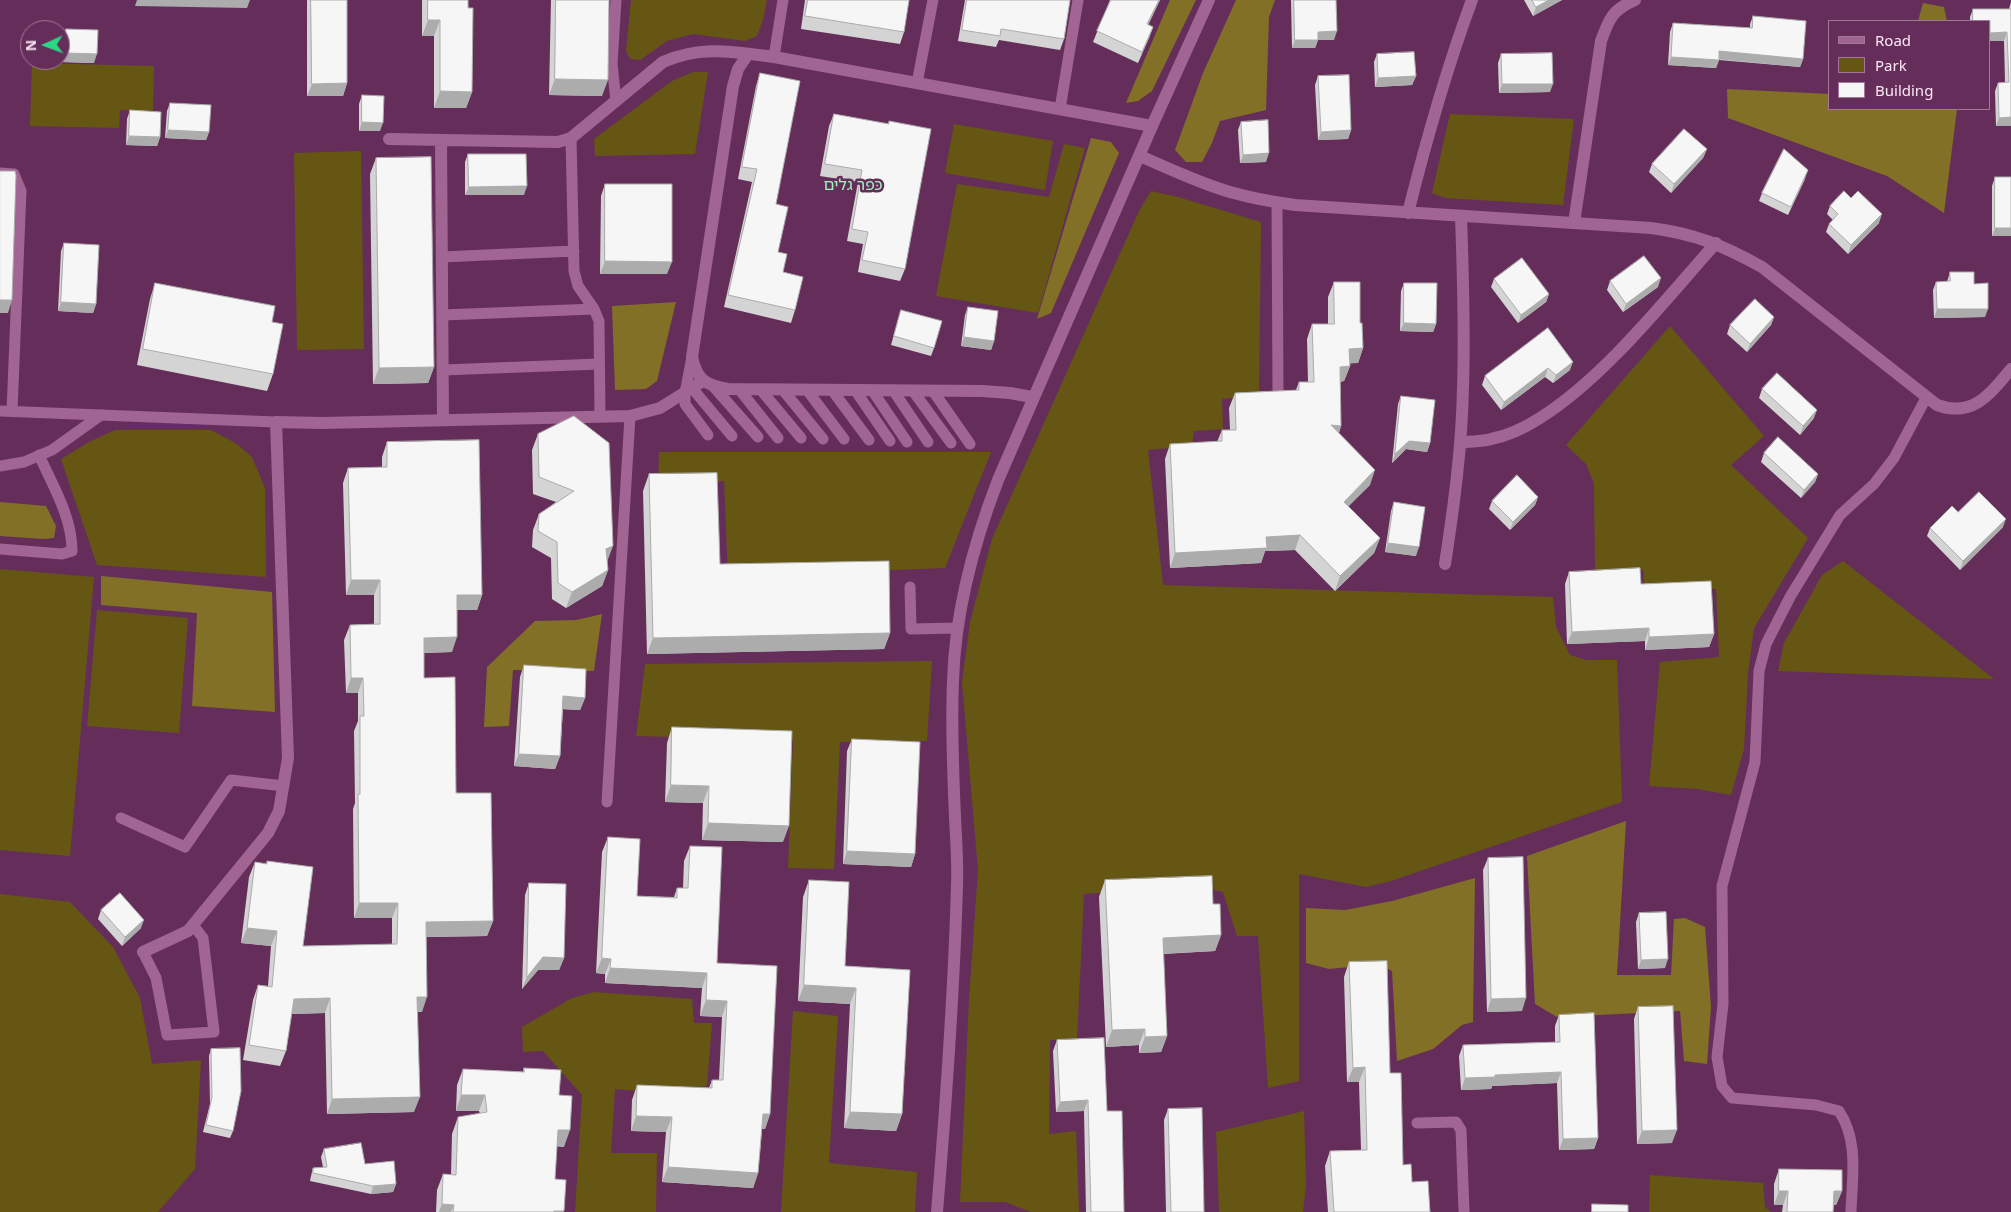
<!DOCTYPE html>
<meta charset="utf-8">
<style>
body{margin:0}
#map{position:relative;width:2011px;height:1212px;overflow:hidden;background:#652e5a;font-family:"Noto Sans",sans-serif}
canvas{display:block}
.legend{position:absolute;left:1828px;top:20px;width:162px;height:90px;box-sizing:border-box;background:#652e5a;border:1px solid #a17898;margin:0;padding:6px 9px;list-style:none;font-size:15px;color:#fce7f6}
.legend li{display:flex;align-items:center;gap:10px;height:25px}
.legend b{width:25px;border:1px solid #a17898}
.north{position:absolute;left:20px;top:20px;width:50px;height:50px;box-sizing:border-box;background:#652e5a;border:1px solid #a17898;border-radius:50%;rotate:268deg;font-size:14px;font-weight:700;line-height:20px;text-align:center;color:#fce7f6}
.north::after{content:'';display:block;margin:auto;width:18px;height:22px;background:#29d885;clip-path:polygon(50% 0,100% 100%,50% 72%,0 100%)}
</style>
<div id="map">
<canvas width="2011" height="1212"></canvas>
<ul class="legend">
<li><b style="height:6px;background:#a06592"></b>Road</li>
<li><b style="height:14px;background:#655614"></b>Park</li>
<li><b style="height:14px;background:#f6f6f6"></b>Building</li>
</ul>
<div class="north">N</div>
</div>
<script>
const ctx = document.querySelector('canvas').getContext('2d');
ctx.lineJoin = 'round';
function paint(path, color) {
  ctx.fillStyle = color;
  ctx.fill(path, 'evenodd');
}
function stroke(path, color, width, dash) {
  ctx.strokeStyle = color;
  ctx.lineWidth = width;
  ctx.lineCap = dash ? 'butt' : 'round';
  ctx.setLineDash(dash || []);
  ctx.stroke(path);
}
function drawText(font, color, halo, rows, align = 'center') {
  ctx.font = font + ' "Noto Sans","Noto Sans Hebrew",sans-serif';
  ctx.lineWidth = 5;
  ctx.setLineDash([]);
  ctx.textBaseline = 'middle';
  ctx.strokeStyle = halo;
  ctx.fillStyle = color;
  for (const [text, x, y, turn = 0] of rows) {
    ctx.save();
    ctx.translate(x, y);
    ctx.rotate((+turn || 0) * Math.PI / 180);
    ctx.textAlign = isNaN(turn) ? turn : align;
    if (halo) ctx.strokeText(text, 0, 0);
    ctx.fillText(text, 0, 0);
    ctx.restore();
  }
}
paint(new Path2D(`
 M631 0H767L763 20 757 36 745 41 693 34 667 41 640 60 630 59 626 51Z
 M32 63 154 66 153 111 120 110 119 128 30 126Z
 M693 72H708L695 154 595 156 594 139 672 81Z
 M1450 114 1574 119 1563 205 1445 198 1432 193Z
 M954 124 1053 141 1045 190 945 173Z
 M1064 144 1085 148 1038 313 936 296 957 184 1049 197Z
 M361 151 364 349 297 350 294 153Z
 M1151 191 1178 197 1261 222 1259 395 1222 399 1223 429 1194 431 1192 446 1148 450 1163 585 1553 597 1556 627 1570 655 1586 660H1617L1622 802 1391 881 1366 887 1299 874V1081L1268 1088 1258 936H1237L1223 892 1197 886 1084 894 1077 1039 1050 1040 1049 1134 1076 1131 1079 1212H1031L1005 1202H960L969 999 978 870 962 682 970 622 992 539 1139 211Z
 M1670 326 1764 436 1731 465 1808 538 1754 628 1748 673 1744 749 1731 795 1697 789 1649 786 1660 662 1719 657 1716 589 1644 585 1643 570 1595 574 1594 484 1586 464 1566 445Z
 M115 430H211L237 444 252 457 265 488 266 577 97 565 61 459 89 442Z
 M659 452H991L945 568 728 576 724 481 658 485Z
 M1843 561 1994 679 1778 671 1784 643 1822 575Z
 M0 569 94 577 70 856 0 850Z
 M97 610 188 618 179 733 87 726Z
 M932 661 927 741 840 742 834 869 788 868 793 740 636 736 645 664Z
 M0 894 70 902 113 947 140 998 152 1064 201 1060 195 1169 158 1212H0Z
 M594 992 692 999 694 1023H712L707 1086 698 1087V1096L615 1089 611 1153H657L656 1212H575L582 1095 543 1051 523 1052 522 1027 572 998Z
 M793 1011 838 1016 829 1163 917 1172 915 1212H781Z
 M1304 1111 1306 1185 1303 1212H1219L1216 1132Z
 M1650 1175 1763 1183 1765 1207 1771 1212H1649Z`), '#655614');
paint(new Path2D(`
 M1170 0H1196L1152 91 1138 101 1126 103Z
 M1236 0H1275L1269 17 1266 110 1220 121 1212 143 1202 162H1186L1175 150 1203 73Z
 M1923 3 1944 7 1947 21H1918Z
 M1727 89 1830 94V109H1957L1944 213 1887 176 1728 118Z
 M1091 138 1111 142 1119 153 1051 313 1037 319Z
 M676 302 657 381 646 389 615 390 612 306Z
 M0 502 46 506 56 526 54 538 43 539 0 536Z
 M101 576 272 592 275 712 192 706 197 613 101 605Z
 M602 614 594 671 513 670 509 726 484 727 487 667 535 621 576 620Z
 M1626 821 1617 975H1671L1674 919 1685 918 1705 927 1711 1007 1707 1064 1684 1061 1680 1011 1557 1017 1535 1004 1527 856Z
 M1475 878 1473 1022 1462 1025 1433 1049 1397 1061 1392 971 1379 964 1329 969 1306 963V908L1345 910 1392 901Z`), '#817026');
stroke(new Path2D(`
 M616 0 612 64 616 101
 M774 57 783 0
 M917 83 933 0
 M1060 109 1078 0
 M571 138 574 271 578 286 594 309 599 321 600 416
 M0 173 14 174 21 191 12 411
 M1277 202 1278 394
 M442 257 574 251
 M443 315 594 309
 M692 357 685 393V404L708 435
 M443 370 599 364
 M713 386 758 437
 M692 388 732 436
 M739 389 778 438
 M761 390 801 438
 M783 390 823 439
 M807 390 844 439
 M832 390 869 440
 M855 390 890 441
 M872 390 907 442
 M893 390 928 442
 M913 391 951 443
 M933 391 970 444
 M0 411 276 422
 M0 466 24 462 52 450 101 415
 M0 549 62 554 72 551C72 517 53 486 39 455
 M910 587 911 629 957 628
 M607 802 630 416
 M121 818 185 847 231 780 284 786
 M143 952 156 978 167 1035 214 1032 203 938 193 925
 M1417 1123 1456 1122 1461 1130 1464 1212
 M1851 1212C1852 1178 1859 1141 1839 1111L1816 1105 1732 1098 1722 1086 1717 1057 1723 1004 1722 886 1755 762 1759 671 1766 644 1790 597 1840 515 1874 484 1894 458 1926 398`), '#a06592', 11);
stroke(new Path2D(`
 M748 54 738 69 733 86 692 357C697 380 705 385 728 389L982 391 1010 393 1032 397
 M389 139 558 142 571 138 663 62C702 45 733 52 774 57L1152 126 998 480C973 545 955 611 953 681 951 726 953 772 955 817 956 839 958 862 957 885 954 994 946 1103 937 1212
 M441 140 443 420
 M1140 156C1170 169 1199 183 1230 192 1251 198 1273 202 1295 205L1651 228C1696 234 1722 245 1762 267L1937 405C1973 418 1990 394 2011 369
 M1408 213C1426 141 1446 70 1472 0
 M1574 223 1601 41C1609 19 1612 10 1635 0
 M1460 443C1470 441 1481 442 1491 439 1507 436 1526 427 1540 418 1605 377 1664 301 1716 243
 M1445 564C1454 505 1462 446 1463 387 1465 330 1463 273 1461 216
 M143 952 188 931 268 833 279 811 288 758 276 422 322 423 630 416 660 408 703 381`), '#a06592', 12);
stroke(new Path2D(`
 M1152 126 1209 0`), '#a06592', 12);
paint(new Path2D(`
 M307 0H347V83L343 96H307Z
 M422 0H468L472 92 466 108H434V36H422Z
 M551 0H609L602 96 549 95Z
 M805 0H909L904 32 900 44 801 29Z
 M965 0H1070L1064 39 1060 50 999 40 996 47 958 41Z
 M1110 0H1160L1148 25 1153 27 1149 38 1138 63 1093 42Z
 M1291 0H1336L1334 40H1318L1315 48H1292Z
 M1524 0H1562L1533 16Z
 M2011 2V126H1996L1995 91 1998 83 2005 82 2004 41H1990V21H1970V17L1973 9H2009Z
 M1753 16 1803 59 1800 67 1719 60 1716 68 1668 65 1670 32 1673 23 1750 28V24Z
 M66 29 94 63 62 62 63 37Z
 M1377 54 1416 76 1412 85 1375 87 1374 62Z
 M1501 54 1550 92 1499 93 1498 63Z
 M760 73 776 204 778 252 783 272 795 310 791 323 724 307 752 182 738 179 756 86Z
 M1318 76 1351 130 1348 139 1318 140 1315 85Z
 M362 95 380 131H359V104Z
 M170 103 209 132 206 140 165 138 167 111Z
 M130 110 160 137 157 146 126 145 127 119Z
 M834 114 888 124 889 121 905 269 900 281 858 272 863 244 847 241 858 182 820 176 829 126Z
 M1241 122 1266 162 1240 163 1238 130Z
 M1707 149 1703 158 1671 193 1649 172 1652 164Z
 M468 154 524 195H465V162Z
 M376 158 434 367 428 383 373 384 370 174Z
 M1995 177H2011V236H1992V186Z
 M1805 179 1788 215 1759 201 1762 193Z
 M605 184 667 274H600L601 196Z
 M1830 206 1879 223 1848 254 1826 232 1829 224 1833 220 1827 214Z
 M64 243 96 304 93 313 58 311 61 251Z
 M1950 272 1985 317 1934 318 1933 290 1936 282H1947Z
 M1494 279 1549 294 1546 302 1518 323 1491 287Z
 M1610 281 1658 287 1623 312 1607 290Z
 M1334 282 1360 323 1363 348 1358 363H1349L1350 366 1344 381 1340 382 1341 426 1339 433 1370 485 1348 506 1380 538 1374 553 1335 591 1295 550 1265 551 1261 563 1170 568 1165 459 1170 444 1217 442 1222 430H1230L1229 408 1235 393 1296 390 1299 382H1308L1307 339 1312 324H1328V297Z
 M155 283 272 322 273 374 267 391 137 365 150 299Z
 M1404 283 1436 324 1433 332 1400 331 1401 291Z
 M968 307 994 341 991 350 961 346 965 315Z
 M901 310 934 348 931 356 891 345Z
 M1774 317 1771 325 1747 352 1727 334 1730 325Z
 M1548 328 1570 370 1553 383 1545 377 1501 410 1482 385 1485 376Z
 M1762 389 1814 418 1800 435 1759 398Z
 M1401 396 1430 443 1427 452 1406 449 1392 463 1398 404Z
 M574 416 607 560 608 570 602 586 566 608 552 599 551 558 532 547 533 530 539 514 556 502 533 494 532 450 538 434Z
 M387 442 482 595 477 610H457L452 652 424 653V678L493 921 487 936 426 937 422 1012H418L414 1112 327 1114 325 1013 291 1014 286 1051 280 1066 243 1060 253 1000 258 985 268 986 271 946 241 943 249 877 255 862 266 864 267 861 303 946 392 945V918H354L353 809 355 803 354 731 358 721V693H346L344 640 350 625 374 624V595H346L343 483 348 468 382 467V457Z
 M1764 453 1818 474 1815 482 1801 498 1761 462Z
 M649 474 720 564 890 633 884 649 647 654 643 491Z
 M1538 497 1535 505 1510 530 1489 509 1492 501Z
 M1394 502 1416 556 1385 552 1391 511Z
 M1958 512 2003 527 1960 570 1927 536 1930 528Z
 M1569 572 1641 584 1714 634 1709 647 1645 650V641L1567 644 1565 584Z
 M524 665 585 698 580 710 563 709 560 756 555 769 514 766 520 677Z
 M672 727 783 842 702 840 703 803 665 802 667 743Z
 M852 739 915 854 911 867 843 864 847 751Z
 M608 837 637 896 674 897 677 888H683L684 861 690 846 717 963 770 1114 765 1129H762L758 1173 753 1188 662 1182 666 1132 631 1131 632 1100 637 1085 709 1088 712 1080H719L722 1017 700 1016 702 988 605 983V974L596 973 602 852Z
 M1488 858 1522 1011 1487 1012 1483 870Z
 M809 880 845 966 910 970 902 1114 896 1131 844 1128 850 1004 798 1001 803 897Z
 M1105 880 1213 904 1221 935 1215 951 1163 954 1167 1036 1161 1052 1139 1053V1045L1106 1047 1099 897Z
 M529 883 564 958 559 970H538L522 989 525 895Z
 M101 910 141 928 122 946 98 919Z
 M1639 913 1665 968 1638 969 1636 922Z
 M1349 962 1390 1073 1403 1165 1412 1182 1430 1212H1328L1325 1166 1330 1151 1361 1150 1359 1082H1347L1344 977Z
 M1638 1007 1672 1143 1637 1144 1634 1019Z
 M1559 1015 1598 1138 1594 1149 1559 1150 1557 1083 1492 1086 1491 1089 1461 1090 1459 1056 1463 1045 1555 1042V1026Z
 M1057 1040 1107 1111 1124 1212H1086L1084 1111 1056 1112 1053 1051Z
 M211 1049 233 1131 230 1138 203 1132 210 1104 209 1056Z
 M524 1068 559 1095 564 1147 557 1146 555 1179 563 1212H436L437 1190 443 1174 451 1175 452 1134 458 1117 480 1114 479 1111H456L457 1085 463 1069 523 1072Z
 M1168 1109 1204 1212H1166L1164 1120Z
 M324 1149 365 1164 396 1184 393 1192 371 1194 310 1181 311 1176 313 1168 323 1167 321 1157Z
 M1779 1169 1842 1191 1836 1205H1834L1833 1212H1782L1783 1205H1774V1184Z`), '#d4d4d4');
paint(new Path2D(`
 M137 0H250L247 8 135 6Z
 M1159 0H1160L1143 36 1147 24Z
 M1549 0H1562L1533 16 1536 7Z
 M428 20H440L434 36H422Z
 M1153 27 1149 38 1138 63 1142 52Z
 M1337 31 1334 40H1318L1315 48H1292L1295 40 1318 32Z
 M2007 32 2004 41H1990V33Z
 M1719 51 1803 59 1800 67 1716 59Z
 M65 53 97 54 94 63 62 62Z
 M1671 57 1719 60 1716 68 1668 65Z
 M1416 76 1412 85 1375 87 1378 78Z
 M555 79 608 80 602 96 549 95Z
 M347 83 343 96H307L312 84Z
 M1502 84H1553L1550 92 1499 93Z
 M440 91 472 92 466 108H434Z
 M2011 117V126H1996L1999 118Z
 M362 122 383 123 380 131H359Z
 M168 130 209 132 206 140 165 138Z
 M1351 130 1348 139 1318 140 1321 132Z
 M129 136 160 137 157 146 126 145Z
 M1707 149 1703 158 1671 193 1674 184Z
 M1269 153 1266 162 1240 163 1243 155Z
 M1808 170 1805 179 1788 215 1791 207Z
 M527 186 524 195H465L469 187Z
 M1882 214 1879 223 1848 254 1851 245Z
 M1995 228H2011V236H1992Z
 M605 261 672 262 667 274H600Z
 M1661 278 1658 287 1623 312 1626 304Z
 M1549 294 1546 302 1518 323 1521 315Z
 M0 300H12L8 313H0Z
 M61 302 96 304 93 313 58 311Z
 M1937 309H1988L1985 317 1934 318Z
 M1774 317 1771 325 1747 352 1750 344Z
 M1404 323 1436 324 1433 332 1400 331Z
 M964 337 994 341 991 350 961 346Z
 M1363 348 1358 363 1343 364 1349 349Z
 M1573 362 1570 370 1553 383 1556 375Z
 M1350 366 1344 381 1334 382 1340 367Z
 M434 367 428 383 373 384 379 368Z
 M1548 368 1545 377 1501 410 1504 402Z
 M1817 410 1814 418 1800 435 1803 426Z
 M1331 425 1341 426 1336 441Z
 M1409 441 1430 443 1427 452 1406 449 1392 463 1395 454Z
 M1375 470 1370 485 1338 517 1344 502Z
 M1818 474 1815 482 1801 498 1804 490Z
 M1538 497 1535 505 1510 530 1513 522Z
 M2006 519 2003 527 1960 570 1963 561Z
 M1300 535 1295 550 1265 551 1261 563 1170 568 1175 553 1266 537Z
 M1380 538 1374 553 1335 591 1340 576Z
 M1388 543 1419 547 1416 556 1385 552Z
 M613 546 607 562 606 549Z
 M608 570 602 586 566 608 572 592Z
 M351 580H380L374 595H346Z
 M457 595H482L477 610H452Z
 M1649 628 1645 641 1567 644 1572 632Z
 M890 633 884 649 647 654 653 638Z
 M1714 634 1709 647 1645 650 1649 637Z
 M457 637 452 652 418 653 424 638Z
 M351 678H363L358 693H346Z
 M563 696 585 698 580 710 559 709Z
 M519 754 560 756 555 769 514 766Z
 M671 785 709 786 703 803 665 802Z
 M708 823 789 826 783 842 702 840Z
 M847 851 915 854 911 867 843 864Z
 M359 903H398L392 918H354Z
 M144 920 141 928 122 946 125 937Z
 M493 921 487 936 420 937 426 922Z
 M247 928 277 931 271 946 241 943Z
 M1221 935 1215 951 1157 954 1163 938Z
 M543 957 564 958 559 970H538L522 989 527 977Z
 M602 958 611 959 605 974 596 973Z
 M1668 959 1665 968 1638 969 1641 960Z
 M610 968 707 973 702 988 605 983Z
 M804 985 856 988 850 1004 798 1001Z
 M417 997H427L422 1012H412Z
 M330 998 325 1013 288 1014 294 999Z
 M1526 998 1522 1011 1487 1012 1491 999Z
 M706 1000 727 1001 722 1017 700 1016Z
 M1145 1029 1139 1045 1106 1047 1112 1030Z
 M1167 1036 1161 1052 1139 1053 1145 1037Z
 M1365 1067 1359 1082H1347L1353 1068Z
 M1561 1072 1557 1083 1492 1086 1491 1089 1461 1090 1465 1078 1495 1075Z
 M461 1095H485L479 1111H456Z
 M420 1097 414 1112 327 1114 332 1099Z
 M1088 1100 1084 1111 1056 1112 1060 1102Z
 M850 1112 902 1114 896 1131 844 1128Z
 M763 1114H770L765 1129H757Z
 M636 1116 672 1117 666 1132 631 1131Z
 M558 1130H570L564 1147 552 1146Z
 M1677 1130 1672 1143 1637 1144 1642 1131Z
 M1598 1138 1594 1149 1559 1150 1563 1139Z
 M668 1167 758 1173 753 1188 662 1182Z
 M396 1184 393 1192 371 1194 373 1186Z
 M1779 1191H1788L1783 1205H1774Z
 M1834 1191H1842L1836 1205H1828Z
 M442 1204 454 1205 451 1212H439Z
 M554 1211H564L563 1212H553Z`), '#acacac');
const building = new Path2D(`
 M311 0H347V83L312 84Z
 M428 0H468V8H473L472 92 440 91V20H428Z
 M556 0H609L608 80 555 79Z
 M808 0H909L904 32 805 16Z
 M967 0H1070L1064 39 1001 29 1000 36 962 30Z
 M1111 0H1159L1147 24 1153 27 1142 52 1097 31Z
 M1294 0H1336L1337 31 1318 32V40H1295Z
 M1532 0H1549L1536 7Z
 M1973 9H2011V117L1999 118 1998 83 2009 82 2007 32 1990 33V21H1973Z
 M1753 16 1806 21 1803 59 1719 51V60L1671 57 1673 23 1752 28Z
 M66 29 98 30 97 54 65 53Z
 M1414 52 1416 76 1378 78 1377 54Z
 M1552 53 1553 84H1502L1501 54Z
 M760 73 800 81 776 204 788 207 778 252 787 254 783 272 803 277 795 310 728 295 757 169 742 167Z
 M1349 75 1351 130 1321 132 1318 76Z
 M362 95 384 96 383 123 362 122Z
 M170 103 211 105 209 132 168 130Z
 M130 110 161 112 160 137 129 136Z
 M834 114 889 124V121L931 129 905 269 862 260 868 232 852 229 862 170 825 164Z
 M1268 120 1269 153 1243 155 1241 122Z
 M1684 129 1707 149 1674 184 1652 164Z
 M1784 149 1808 170 1791 207 1762 193Z
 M468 154H526L527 186 469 187Z
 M431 157 434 367 379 368 376 158Z
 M0 171H15L16 175 12 300H0Z
 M1995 177H2011V228H1995Z
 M605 184H672V262L605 261Z
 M1844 191 1851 198 1858 191 1882 214 1851 245 1829 224 1838 214 1830 206Z
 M64 243 99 245 96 304 61 302Z
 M1644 256 1661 278 1626 304 1610 281Z
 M1522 258 1549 294 1521 315 1494 279Z
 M1950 272H1974V284L1988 283V309H1937L1936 282 1950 281Z
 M1334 282H1360V323H1362L1363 348 1349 349 1350 366 1340 367 1341 426 1331 425 1375 470 1344 502 1380 538 1340 576 1300 535 1266 537 1267 548 1175 553 1170 444 1222 441V430H1236L1235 393 1299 390V382H1314L1312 324H1334Z
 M155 283 275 306 272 322 283 324 273 374 143 349Z
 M1404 283H1437L1436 324 1404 323Z
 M1755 299 1774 317 1750 344 1730 325Z
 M968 307 998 311 994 341 964 337Z
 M901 310 942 321 934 348 894 336Z
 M1548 328 1573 362 1556 375 1548 368 1504 402 1485 376Z
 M1777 373 1817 410 1803 426 1762 389Z
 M1401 396 1435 400 1430 443 1409 441 1395 454Z
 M574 416 609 443 613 546 606 549 608 570 572 592 558 583 557 542 538 531 539 514 574 491 539 477 538 434Z
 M1778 437 1818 474 1804 490 1764 453Z
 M479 440 482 595H457V637L424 638V678L455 677 456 793H491L493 921 426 922 427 997H417L420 1097 332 1099 330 998 294 999 286 1051 249 1045 258 985 272 987 277 931 247 928 255 862 267 864V861L313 867 303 946 397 944 398 903H359L358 794H360V716H364L363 678H351L350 625 380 624V580H351L348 468 387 467V442Z
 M717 473 720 564 889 561 890 633 653 638 649 474Z
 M1517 475 1538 497 1513 522 1492 501Z
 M1979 492 2006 519 1963 561 1930 528 1952 506 1958 512Z
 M1394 502 1425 507 1419 547 1388 543Z
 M1640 568 1641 584 1711 581 1714 634 1649 637V628L1572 632 1569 572Z
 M524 665 586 669 585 698 563 696 560 756 519 754Z
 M672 727 792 731 789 826 708 823 709 786 671 785Z
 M852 739 920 742 915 854 847 851Z
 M608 837 640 839 637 896 677 898V888H688L690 846 722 847 717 963 777 966 770 1114H763L758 1173 668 1167 672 1117 636 1116 637 1085 712 1088V1080H723L727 1001 706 1000 707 973 610 968 611 959 602 958Z
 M1523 857 1526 998 1491 999 1488 858Z
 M1212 876 1213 904H1220L1221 935 1163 938 1167 1036 1145 1037V1029L1112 1030 1105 880Z
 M809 880 849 882 845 966 910 970 902 1114 850 1112 856 988 804 985Z
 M529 883 566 884 564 958 543 957 527 977Z
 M120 893 144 920 125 937 101 910Z
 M1666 912 1668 959 1641 960 1639 913Z
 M1387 961 1390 1073H1401L1403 1165 1411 1164 1412 1182 1428 1181 1430 1212H1334L1330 1151 1367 1150 1365 1067 1353 1068 1349 962Z
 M1673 1006 1677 1130 1642 1131 1638 1007Z
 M1594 1013 1598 1138 1563 1139 1561 1072 1495 1075V1077L1465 1078 1463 1045 1560 1042 1559 1015Z
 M1104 1038 1107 1111H1122L1124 1212H1091L1088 1100 1060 1102 1057 1040Z
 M240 1048 241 1091 233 1131 206 1125 212 1097 211 1049Z
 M524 1068 561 1070 559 1095 572 1096 570 1130H558L555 1179 566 1180 564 1211H554V1212H453L454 1205 442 1204 443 1174 456 1175 458 1117 487 1112 485 1095H461L463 1069 524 1072Z
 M1202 1108 1204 1212H1171L1168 1109Z
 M361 1143 365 1164 394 1161 396 1184 373 1186 313 1173V1168L327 1167 324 1149Z
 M1779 1169 1842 1170V1191H1834L1833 1212H1787L1788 1191H1779Z
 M1592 1204 1628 1205V1212H1592Z`);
paint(building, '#f6f6f6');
stroke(building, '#acacac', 1);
drawText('16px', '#a4efc0', '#652e5a', [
 ["כפר גלים",853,185]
]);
</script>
